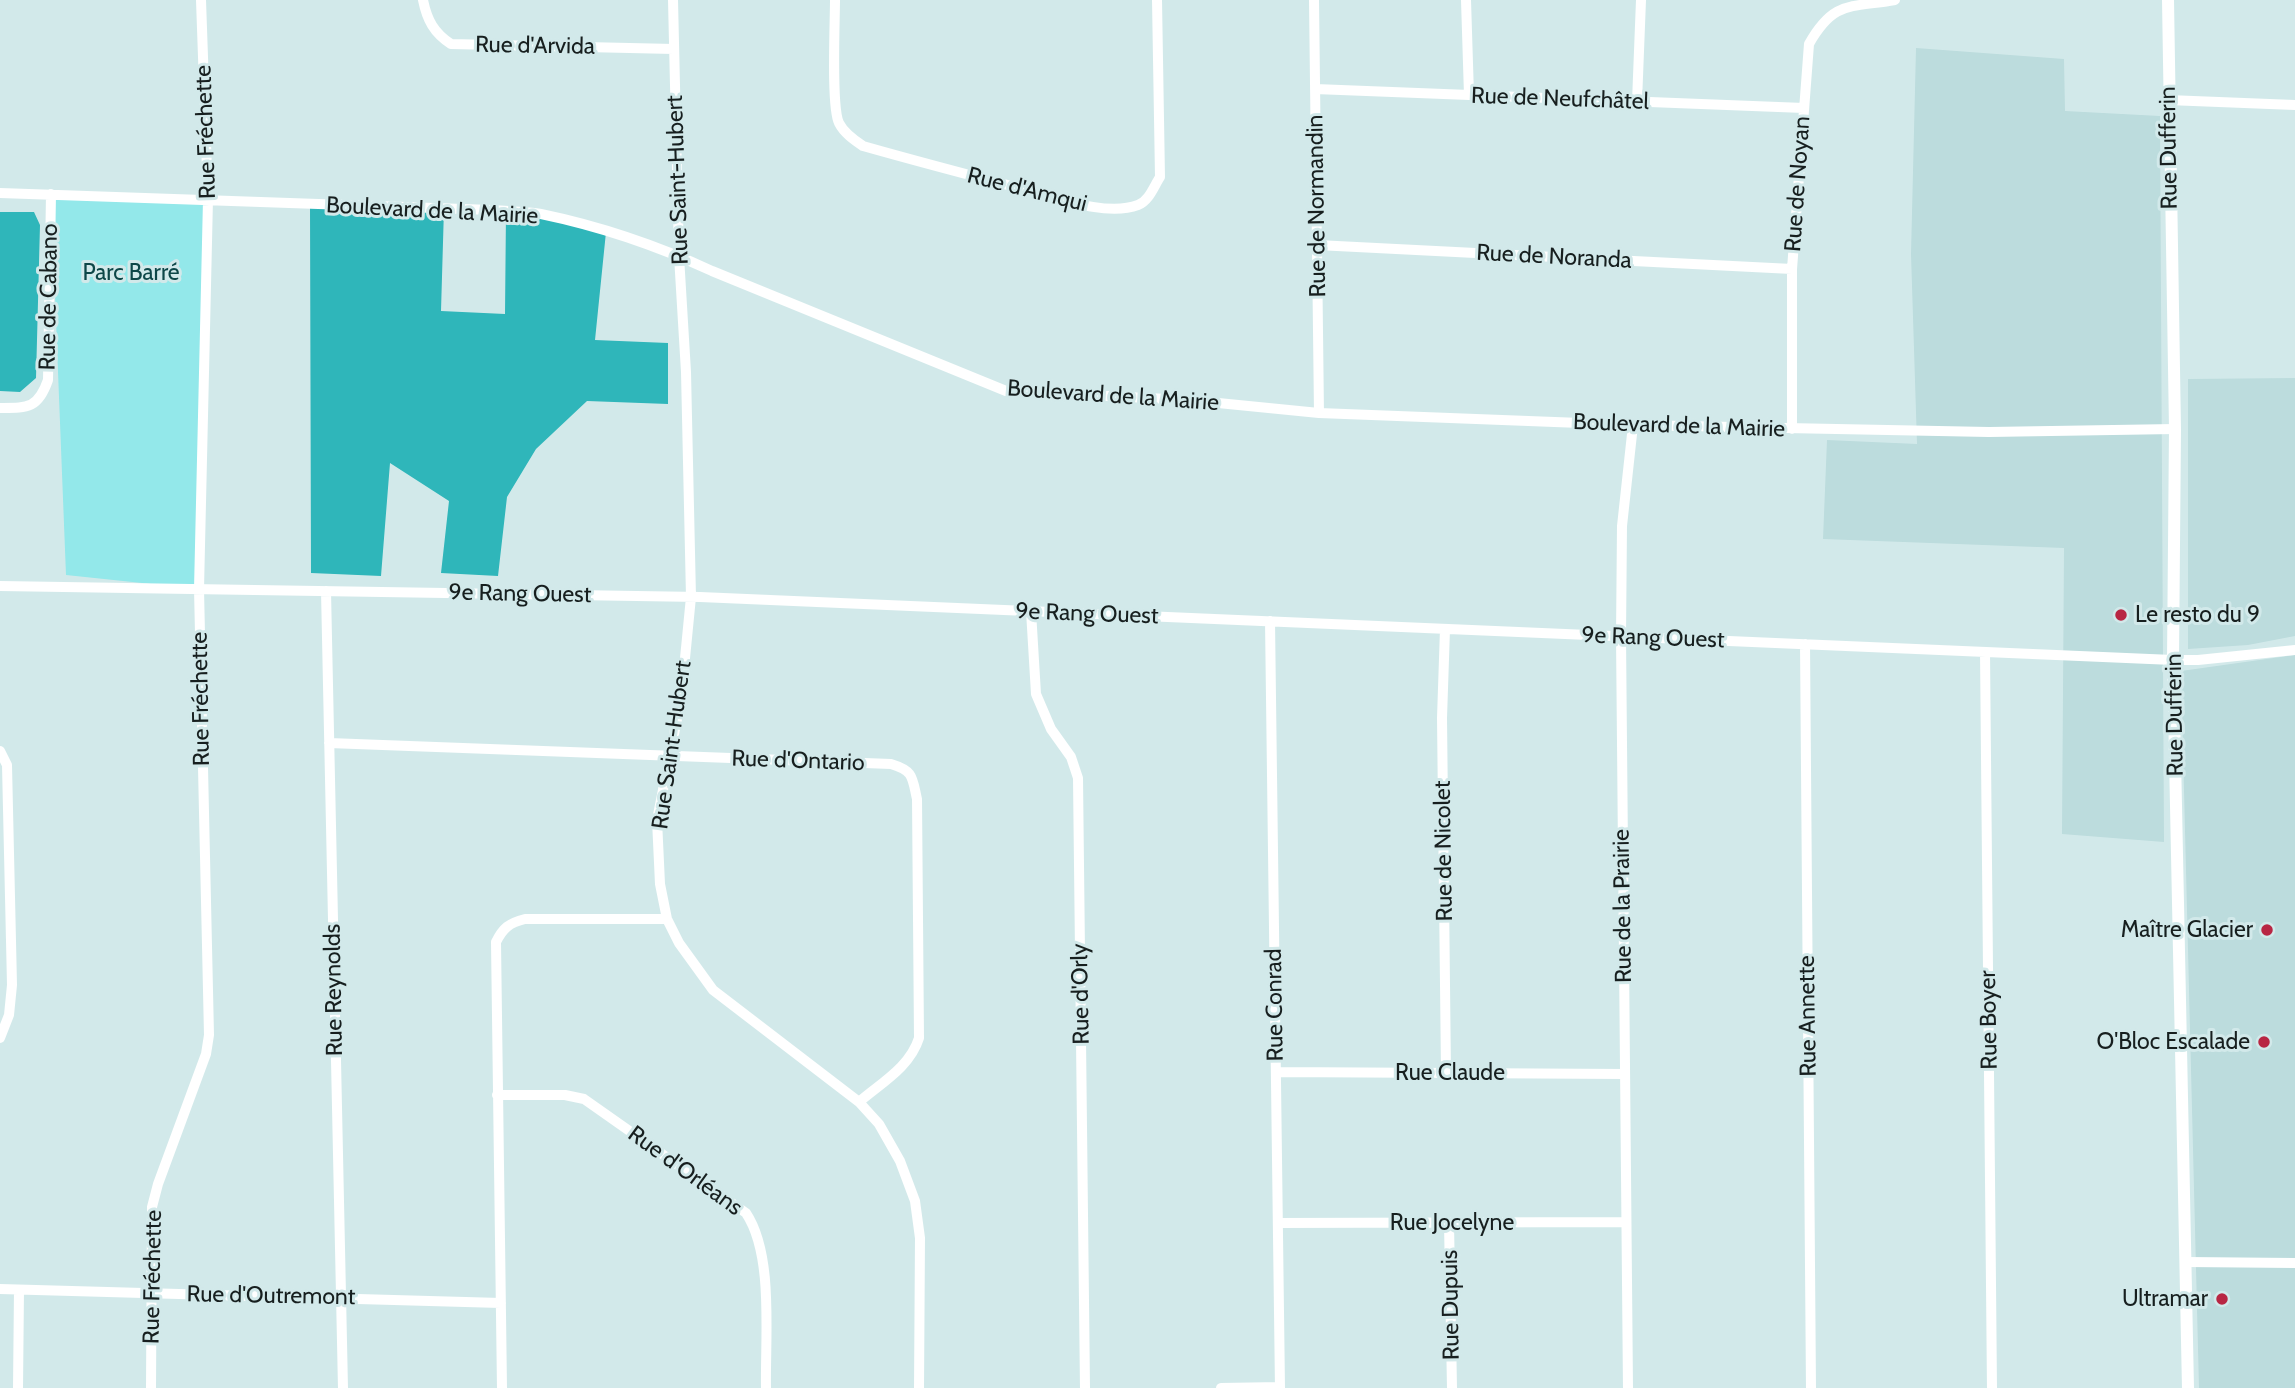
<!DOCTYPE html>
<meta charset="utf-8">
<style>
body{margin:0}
canvas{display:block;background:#d2e9ea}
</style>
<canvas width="2295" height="1388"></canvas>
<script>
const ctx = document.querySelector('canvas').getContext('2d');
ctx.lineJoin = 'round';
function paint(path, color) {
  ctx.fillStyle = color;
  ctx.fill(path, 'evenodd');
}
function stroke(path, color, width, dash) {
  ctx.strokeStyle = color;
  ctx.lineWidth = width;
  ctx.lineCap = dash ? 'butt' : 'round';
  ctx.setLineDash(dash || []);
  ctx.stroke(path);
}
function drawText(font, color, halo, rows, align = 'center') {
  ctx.font = font + ' Cabin,sans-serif';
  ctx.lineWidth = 6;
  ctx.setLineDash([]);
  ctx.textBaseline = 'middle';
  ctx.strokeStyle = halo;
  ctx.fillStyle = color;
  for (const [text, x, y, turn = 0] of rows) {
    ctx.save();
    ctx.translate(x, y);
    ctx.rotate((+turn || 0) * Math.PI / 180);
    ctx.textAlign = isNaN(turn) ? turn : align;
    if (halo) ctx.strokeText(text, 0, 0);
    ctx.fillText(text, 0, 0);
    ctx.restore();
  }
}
paint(new Path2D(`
 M1916 48 2064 59 2065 111 2160 116 2164 842 2062 834 2064 548 1823 539 1827 440 1917 444 1911 254Z
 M2295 378V636L2248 645 2188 649V379Z
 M2295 655V1388H2199L2181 671Z`), '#bcdcdd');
paint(new Path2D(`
 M51 194 208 199 199 589 66 575Z`), '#93e8ea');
paint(new Path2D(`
 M310 205 444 208 441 311 505 314 506 211 606 232 595 340 668 343V404L587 401 536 449 507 497 498 576 441 573 449 501 390 463 381 576 311 573Z
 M0 212H34L40 225 36 378 20 392 0 391Z`), '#2fb6ba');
stroke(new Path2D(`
 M423 0C427 20 434 33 451 44L674 49
 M673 0 679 256 686 372 691 597 681 699 657 820 660 884 667 919 679 943 713 990 859 1102 879 1124 900 1161 915 1201 920 1238 919 1388
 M835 0C835 23 831 107 839 123 844 133 854 140 863 146 916 161 969 175 1023 189 1055 197 1106 217 1138 205 1149 201 1154 186 1160 177L1157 0
 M1314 0 1319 413
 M1466 0 1469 95
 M1315 89 1804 108
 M2168 100 2295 105
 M1637 102 1641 0
 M0 193 492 210C508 211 525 211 541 214 599 226 658 246 712 271L1006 391 1188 400 1319 413 1633 425 1989 432 2175 429
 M1317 245 1792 269
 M0 408C27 408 38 409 48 380L51 194
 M1792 429V269L1809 44C1834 0 1850 8 1895 0
 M0 586 700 597 2173 660H2198L2295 650
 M326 591 343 1388
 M1031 611 1036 694 1051 729 1071 757 1078 778 1085 1388
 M1270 621 1280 1388
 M1445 629 1442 718 1446 1073
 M1805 644 1811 1388
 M1985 652 1992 1388
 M329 743 891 764C914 771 912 777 917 799L919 1038C910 1067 881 1083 859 1102
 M0 751 7 765 12 985 9 1015 0 1038
 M1276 1072 1625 1074
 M497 1095H565L584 1099 746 1213C774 1255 765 1337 766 1388
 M1278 1223 1626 1222
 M1449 1223 1452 1388
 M2186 1262 2295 1263
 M0 1289 501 1303
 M18 1388 19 1290
 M151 1388 152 1207 158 1184 206 1054 209 1035 199 589 208 199 201 0
 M502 1388 496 942C503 928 509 923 525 919H667
 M1221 1388 1280 1387
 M1628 1388 1621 636 1622 526 1633 425`), '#fff', 10);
stroke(new Path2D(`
 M2168 0 2175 429 2173 660 2188 1388`), '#fff', 12);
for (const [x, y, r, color] of [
 [2121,615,7,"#b82643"],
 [2267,930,7,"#b82643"],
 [2264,1042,7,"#b82643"],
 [2222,1299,7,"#b82643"]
]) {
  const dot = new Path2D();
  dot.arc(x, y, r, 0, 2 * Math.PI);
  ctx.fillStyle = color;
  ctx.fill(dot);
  stroke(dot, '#d2e9ea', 2.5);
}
drawText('23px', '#171f1f', '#d2e9ea', [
 ["Rue d'Arvida",535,46,1],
 ["Rue de Neufchâtel",1560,99,2],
 ["Rue Fréchette",206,132,-92],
 ["Rue Dufferin",2169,148,-91],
 ["Rue Saint-Hubert",678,180,-92],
 ["Rue de Noyan",1798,184,-86],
 ["Rue d'Amqui",1027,190,14],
 ["Rue de Normandin",1317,206,-91],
 ["Boulevard de la Mairie",432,211,3],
 ["Rue de Noranda",1554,257,3],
 ["Rue de Cabano",49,297,-89],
 ["Boulevard de la Mairie",1113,396,4],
 ["Boulevard de la Mairie",1679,426,2],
 ["9e Rang Ouest",520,594,1],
 ["9e Rang Ouest",1087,614,2],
 ["9e Rang Ouest",1653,638,2],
 ["Rue Fréchette",201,699,-91],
 ["Rue Dufferin",2175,715,-91],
 ["Rue Saint-Hubert",672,745,-82],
 ["Rue d'Ontario",798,761,2],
 ["Rue de Nicolet",1444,851,-91],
 ["Rue de la Prairie",1623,906,-91],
 ["Rue Reynolds",334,990,-91],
 ["Rue d'Orly",1081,994,-91],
 ["Rue Conrad",1275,1005,-91],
 ["Rue Annette",1808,1016,-91],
 ["Rue Boyer",1989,1020,-91],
 ["Rue Claude",1450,1073],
 ["Rue d'Orléans",685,1171,36],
 ["Rue Jocelyne",1452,1223],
 ["Rue Fréchette",153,1277,-89],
 ["Rue d'Outremont",271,1296,1],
 ["Rue Dupuis",1451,1305,-91]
]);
drawText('23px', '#0d4748', '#d2e9ea', [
 ["Parc Barré",131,273]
]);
drawText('23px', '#171f1f', '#d2e9ea', [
 ["Le resto du 9",2135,615,"left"],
 ["Maître Glacier",2253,930],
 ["O'Bloc Escalade",2250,1042],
 ["Ultramar",2208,1299]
], 'right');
</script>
